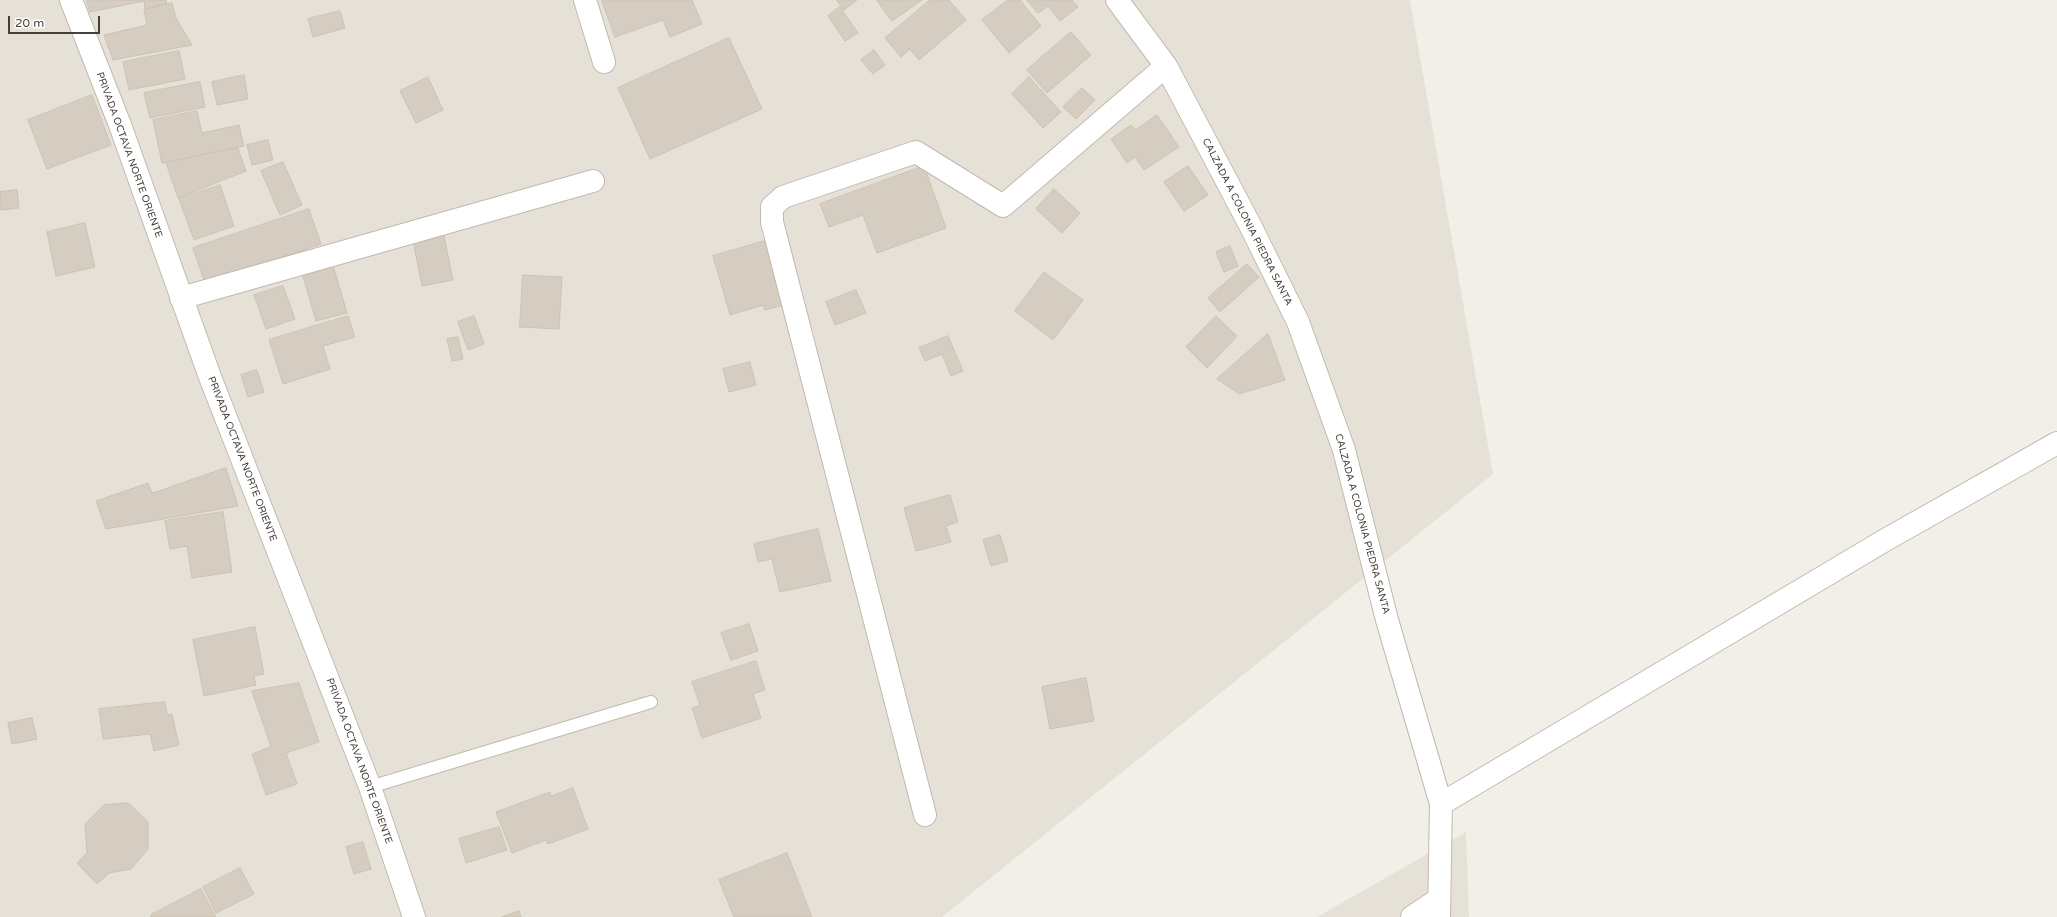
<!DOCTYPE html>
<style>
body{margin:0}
#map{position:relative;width:2057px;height:917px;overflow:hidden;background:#f2efe8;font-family:"Varela Round",sans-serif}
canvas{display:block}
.scale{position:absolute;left:8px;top:16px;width:92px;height:18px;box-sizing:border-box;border:2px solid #453f38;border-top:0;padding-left:5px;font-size:12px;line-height:14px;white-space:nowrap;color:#453f38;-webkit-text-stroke:3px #fff;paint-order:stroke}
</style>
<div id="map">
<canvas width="2057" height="917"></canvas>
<div class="scale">20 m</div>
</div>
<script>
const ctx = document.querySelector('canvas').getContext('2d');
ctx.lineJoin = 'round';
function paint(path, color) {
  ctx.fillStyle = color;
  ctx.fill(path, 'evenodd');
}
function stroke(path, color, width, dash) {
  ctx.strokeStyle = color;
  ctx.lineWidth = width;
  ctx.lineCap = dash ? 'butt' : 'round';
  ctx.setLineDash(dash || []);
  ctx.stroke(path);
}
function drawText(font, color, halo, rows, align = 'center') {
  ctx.font = font + ' "Varela Round",sans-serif';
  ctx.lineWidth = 3;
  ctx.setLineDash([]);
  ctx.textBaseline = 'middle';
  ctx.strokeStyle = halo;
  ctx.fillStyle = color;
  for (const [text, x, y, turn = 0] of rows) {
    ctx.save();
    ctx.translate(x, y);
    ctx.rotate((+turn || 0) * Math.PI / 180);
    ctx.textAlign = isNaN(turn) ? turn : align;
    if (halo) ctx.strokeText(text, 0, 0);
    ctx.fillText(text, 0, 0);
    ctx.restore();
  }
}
paint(new Path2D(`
 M0 0H1410L1493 474 942 917H0Z
 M1466 832 1469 917H1317Z`), '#e6e1d7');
const building = new Path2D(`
 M87 0H166L167 4 145 9 144 1 90 12Z
 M602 0H692L702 24 670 37 663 20 615 37Z
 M837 0H857L844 10Z
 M877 0H922L892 21Z
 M930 0H949L966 20 919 60 910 49 901 57 885 38Z
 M1008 0H1020L1041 26 1009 53 982 20Z
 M1027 0H1072L1078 7 1060 21 1048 6 1038 13Z
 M172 3 176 18 192 45 113 60 104 35 147 25 144 10Z
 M840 7 858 33 845 41 828 16Z
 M340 11 345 28 313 37 308 19Z
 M1071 32 1091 55 1047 93 1027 70Z
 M729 38 762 109 650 159 618 88Z
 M874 50 885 65 873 74 861 60Z
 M179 51 185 79 129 90 123 62Z
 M244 75 248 99 217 105 212 82Z
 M428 77 443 110 416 123 400 91Z
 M1029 77 1061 112 1043 128 1012 94Z
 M200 82 205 107 150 118 144 93Z
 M1082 88 1095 100 1076 119 1063 107Z
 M92 95 111 145 47 169 28 120Z
 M197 111 202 133 239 125 244 146 162 163 153 120Z
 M1157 115 1179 147 1144 170 1135 157 1127 163 1111 139 1131 125 1135 130Z
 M268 140 273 160 252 165 247 145Z
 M238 148 246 171 178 198 166 163Z
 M283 162 302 205 280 215 261 171Z
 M924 166 946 228 877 253 863 215 829 227 820 204Z
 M1188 166 1208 195 1184 211 1164 182Z
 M220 185 234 226 194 240 179 199Z
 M1054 189 1080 213 1062 233 1036 209Z
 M17 190 19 208 1 210 0 192Z
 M309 209 321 244 205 283 193 248Z
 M85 223 95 267 56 276 47 232Z
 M443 231 453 280 422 286 412 236Z
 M765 241 784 305 765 310 763 305 730 315 713 256Z
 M1230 246 1238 266 1224 272 1216 252Z
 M1247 264 1259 277 1220 312 1208 298Z
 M333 265 347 313 316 321 302 273Z
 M1044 272 1083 300 1053 340 1015 311Z
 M523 275 562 277 559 329 520 327Z
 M283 286 295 319 266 329 254 295Z
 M856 290 866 313 835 325 826 302Z
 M348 316 355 337 323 346 330 369 283 384 269 340Z
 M474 316 484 344 468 350 458 322Z
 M1216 316 1237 336 1207 368 1186 347Z
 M1268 334 1285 380 1239 394 1217 379Z
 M948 336 963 371 951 376 942 354 925 361 919 348Z
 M458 337 463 359 452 361 447 339Z
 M750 362 756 385 729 392 723 369Z
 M257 370 264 392 248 397 241 375Z
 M226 468 238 506 106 529 96 501 148 483 152 493Z
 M950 495 958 522 946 526 951 542 916 551 904 508Z
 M223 512 232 572 192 578 187 546 170 549 165 521Z
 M818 529 831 581 780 592 772 559 758 562 754 544Z
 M1000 535 1008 561 991 566 983 540Z
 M749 624 758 651 731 660 721 633Z
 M255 627 264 674 254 676 256 685 204 696 193 640Z
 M756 661 765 690 753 694 761 718 702 738 692 708 700 705 692 682Z
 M1086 678 1094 721 1050 729 1042 687Z
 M299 683 319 742 286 753 297 784 266 795 252 754 271 747 252 691Z
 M165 702 167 715 172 714 179 745 154 751 150 734 103 739 99 709Z
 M32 718 37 739 12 744 8 723Z
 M573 788 588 829 548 844 546 840 512 853 496 812 550 792 551 796Z
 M128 803 148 822V849L131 869 109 873 97 884 77 863 87 853 85 824 104 805Z
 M499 827 507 850 466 863 459 839Z
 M363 842 371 869 354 874 346 847Z
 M787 853 812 917H734L719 880Z
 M240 868 254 894 216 913 203 887Z
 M201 889 216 917H151V915Z
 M519 911 521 917H502Z`);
paint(building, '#d6cdc2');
stroke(building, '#cdc2b3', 1);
const lane = new Path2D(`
 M370 787 651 702`);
const street = new Path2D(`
 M71 0 120 125 210 377 370 787 414 917
 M585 0 604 62
 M1117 0 1166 66 1251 227 1298 322 1344 450 1387 620 1441 804 1439 917
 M181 298 593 181
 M1441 804 1887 539 2057 443
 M925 815 772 222V207L783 197 916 152 1003 206 1166 66
 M1412 917 1439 899`);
stroke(lane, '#c0b9af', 14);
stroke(street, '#c0b9af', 24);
stroke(lane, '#fff', 12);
stroke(street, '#fff', 22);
drawText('10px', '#453f38', '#fff', [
 ["PRIVADA OCTAVA NORTE ORIENTE",129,155,70],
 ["CALZADA A COLONIA PIEDRA SANTA",1247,222,63],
 ["PRIVADA OCTAVA NORTE ORIENTE",242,459,69],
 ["CALZADA A COLONIA PIEDRA SANTA",1362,524,75],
 ["PRIVADA OCTAVA NORTE ORIENTE",359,761,70]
]);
</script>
